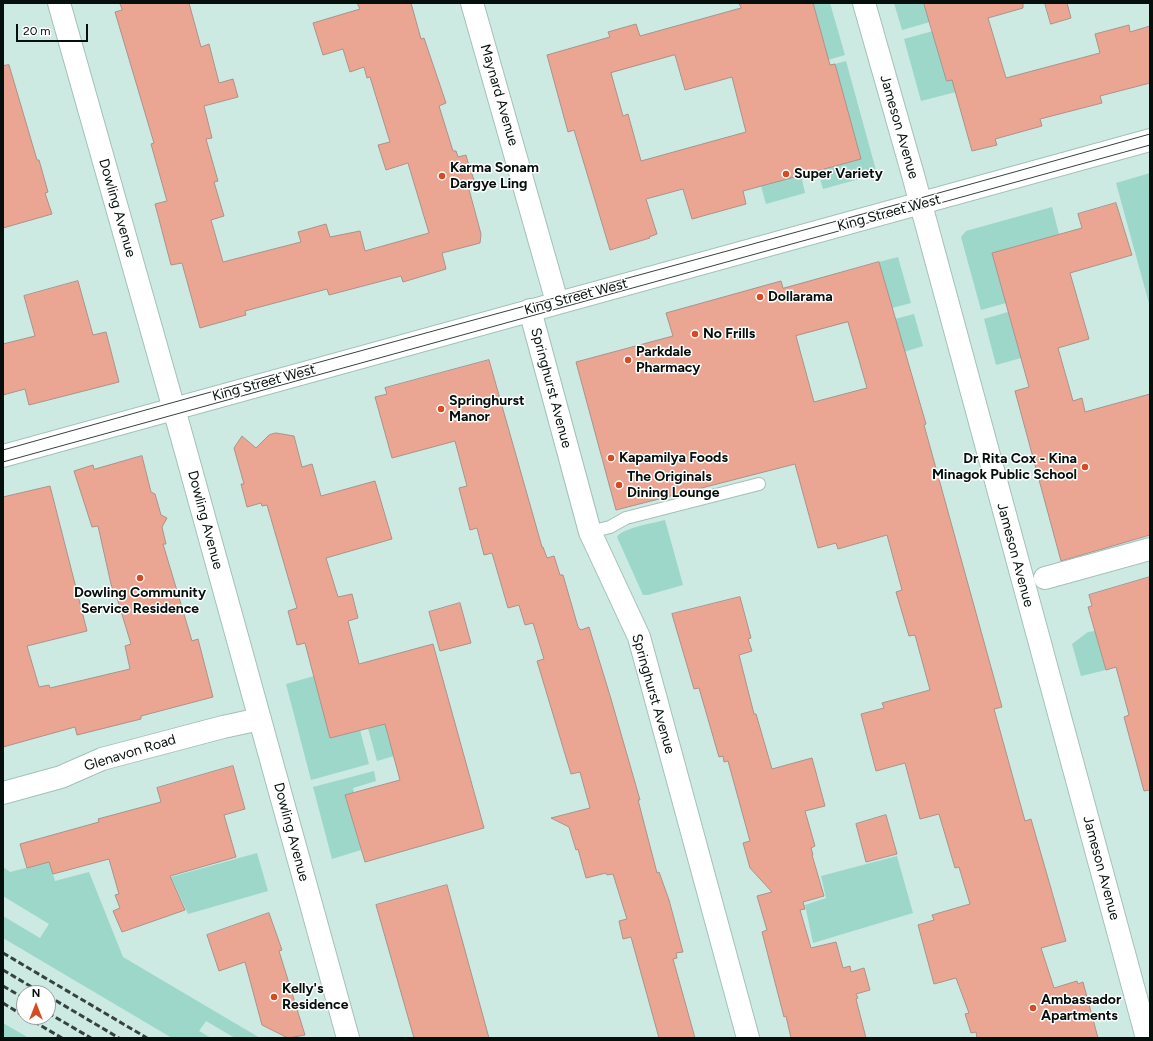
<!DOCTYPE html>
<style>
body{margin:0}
#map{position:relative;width:1153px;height:1041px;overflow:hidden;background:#cce9e2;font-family:Figtree,sans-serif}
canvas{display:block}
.frame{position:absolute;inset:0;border:4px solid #050f0c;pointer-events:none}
.north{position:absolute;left:16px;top:985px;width:40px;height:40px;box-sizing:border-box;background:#fff;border:1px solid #9b9f9e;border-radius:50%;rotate:0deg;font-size:11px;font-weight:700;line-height:16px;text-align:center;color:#050f0c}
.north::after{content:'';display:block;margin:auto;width:14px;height:18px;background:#d44b24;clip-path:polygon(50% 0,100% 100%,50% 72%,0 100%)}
.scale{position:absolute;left:16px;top:24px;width:72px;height:18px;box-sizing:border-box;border:2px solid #050f0c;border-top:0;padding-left:5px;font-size:12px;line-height:14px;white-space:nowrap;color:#050f0c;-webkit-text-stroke:3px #fff;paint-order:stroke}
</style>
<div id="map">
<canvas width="1153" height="1041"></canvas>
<div class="frame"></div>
<div class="north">N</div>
<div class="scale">20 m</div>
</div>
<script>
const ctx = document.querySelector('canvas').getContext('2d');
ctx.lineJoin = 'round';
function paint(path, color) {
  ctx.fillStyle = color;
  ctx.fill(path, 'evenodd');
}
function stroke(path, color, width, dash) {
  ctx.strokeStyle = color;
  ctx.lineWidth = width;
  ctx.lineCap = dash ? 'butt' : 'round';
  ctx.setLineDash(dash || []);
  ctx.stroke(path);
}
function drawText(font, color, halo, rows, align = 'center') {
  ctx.font = font + ' Figtree,sans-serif';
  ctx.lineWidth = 3;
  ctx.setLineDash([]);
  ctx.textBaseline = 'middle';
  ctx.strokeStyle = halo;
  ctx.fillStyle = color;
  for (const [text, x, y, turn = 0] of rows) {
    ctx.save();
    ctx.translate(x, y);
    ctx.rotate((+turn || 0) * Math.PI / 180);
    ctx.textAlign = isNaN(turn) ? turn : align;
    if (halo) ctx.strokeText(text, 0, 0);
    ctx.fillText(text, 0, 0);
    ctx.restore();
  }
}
paint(new Path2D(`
 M813 3H830L845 55 821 62 826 50Z
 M894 3H925L930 22 902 30Z
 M933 31 947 81 968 75 956 92 921 101 904 39Z
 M846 61 877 174 823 189 818 171 860 159 835 64Z
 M1150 173V307L1116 183Z
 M801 175 805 193 766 204 761 186Z
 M1052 207 1059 234 992 253 1006 303 981 310 961 237 966 231Z
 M898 257 911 303 892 308 879 262Z
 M1008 312 1021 358 996 365 984 319Z
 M914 314 923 346 904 352 895 319Z
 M665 520 683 585 648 595H643L617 537C622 528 654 523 665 520Z
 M1095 631 1106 670 1081 676 1072 644 1088 632Z
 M314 676 330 738 360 730 369 764 311 780 286 684Z
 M385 723 394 756 377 761 368 728Z
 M374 771 376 781 353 788 354 793 345 795 361 850 332 859 313 787Z
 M257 853 268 891 188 914 171 877Z
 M897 856 913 913 813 943 805 905 826 898 821 876Z
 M49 862 55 881 89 872 123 957 260 1038H235L206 1021 199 1031 211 1038H172L3 938V916L40 938 49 924 3 896V867L10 872Z
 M3 1023 29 1038H3Z`), '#9cd7c9');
const building = new Path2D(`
 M120 3H189L201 47 209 44 219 83 233 79 238 97 204 106 212 138 206 139 218 181 214 182 224 216 211 220 223 262 301 242 298 232 326 224 330 237 360 231 365 251 429 233 408 163 386 170 378 145 390 142 370 77 367 78 364 67 350 72 343 49 323 55 313 23 360 9 357 3H411L421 39 424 38 446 103 439 106 453 151H456L458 157 466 155 469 166 474 180 467 182 481 234 480 243 442 253 446 269 403 282 401 276 329 295 327 289 245 311 246 315 200 328 182 263 171 265 155 204 167 201 151 144 154 143 115 12 122 10Z
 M739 3H813L830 65 835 64 861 159 743 191 746 204 692 219 683 189 646 199 657 234 649 237 650 238 610 250 574 130 568 132 547 55 610 37 608 32 636 24 640 36 741 8ZM675 55 685 90 732 77 746 132 641 161 628 114 623 116 611 73Z
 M924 3H1023V8L988 18 1006 78 1100 53 1095 34 1129 25 1130 32 1150 26V83L1100 96 1102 103 1040 119 1042 126 995 139 997 145 972 151 952 80 947 81Z
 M1045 3H1067L1071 18 1051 24Z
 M9 65 37 160H39L48 192 45 193 52 214 3 228V66Z
 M1116 203 1132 255 1070 273 1089 339 1058 348 1073 401 1082 398 1085 412 1150 394V535L1061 561 1015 391 1029 387 992 253 1082 228 1078 214Z
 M879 262 926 424 924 425 1002 707 994 709 1025 821 1031 819 1066 941 1041 948 1054 988 1077 981 1078 984 1083 982 1098 1038H977L976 1032 971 1033 965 1014 969 1013 956 978 934 984 918 925 934 920 932 915 970 904 959 867 955 868 939 814 920 819 905 763 876 771 861 714 884 708 882 703 930 690 915 635 909 636 896 592 902 590 887 535 838 549 836 543 818 548 795 464 616 510 576 362 673 336 666 313 781 281 783 288ZM848 322 867 388 814 402 796 336Z
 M78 281 93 335 106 332 119 382 29 405 25 389 3 395V344L35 336 24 296Z
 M489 360 542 547H543L547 558 554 556 560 575H563L578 627 581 630 589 627 611 699 640 800H638L657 873 659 872 669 900 683 952 676 953 677 958 673 959 695 1038H659L631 937 623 939 619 921 627 919 613 874 607 875 606 873 586 878 578 849 576 850 569 827 551 818 590 808 580 772 571 774 537 661 544 659 533 623 525 625 519 605 508 608 492 553 484 555 477 528 470 530 459 488 467 486 455 441 392 458 375 397 387 394 385 388Z
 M276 433 294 436 302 467 312 464 321 496 375 481 392 539 326 558 338 597 352 594 358 618 348 621 359 664 433 644 484 828 365 862 345 795 400 780 385 724 330 738 305 643 297 645 288 611 297 608 267 505 262 506 261 503 247 507 241 484H244L234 448 242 436 256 448 269 435Z
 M142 456 151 492 155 494 161 515 167 518 162 527 166 544H163L192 641 198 639 213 697 141 716V719L77 735 75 727 3 747V497L50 486 87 631 27 646 39 687 49 685 50 688 130 669 125 646 131 644 117 598 116 599 111 584 98 526 92 527 74 471 93 465 94 469Z
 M1150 577V790L1144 791 1124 717 1129 715 1116 667 1106 670 1088 607 1092 606 1089 595Z
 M740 597 751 638 748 639 752 651 739 655 754 714H756L772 769 812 758 825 806 805 811 815 846 811 848 813 855H812L824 896 803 902 805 909 800 910 811 948 836 942 843 968 850 966 851 972 864 968 870 990 856 994 858 998 856 999 866 1038H791L786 1016 784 1017 762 932 767 930 757 896 772 892 750 868 743 843 750 841 728 761 724 762 723 756 719 757 699 688 694 689 672 614Z
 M460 603 471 643 440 651 429 612Z
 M233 766 245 809 224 815 236 857 170 876 185 910 122 932 113 911 120 908 115 895 119 894 109 859 53 874 49 862 27 868 20 844 99 822 98 819 161 802 157 788Z
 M886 815 897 854 866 862 856 824Z
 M447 885 489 1038H414L376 905Z
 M269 913 282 950 279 951 305 1035 288 1038 262 1025 245 962 219 971 207 935Z`);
paint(building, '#eba693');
stroke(building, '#ab918a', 1);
const lane = new Path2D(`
 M590 532 610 527 626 518 759 484`);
const street = new Path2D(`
 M59 3 183 441 348 1038
 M472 3 557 302
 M530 310 590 532 639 637 748 1038
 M1045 578 1150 549
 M3 793 61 777 102 759 223 727 260 719`);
const secondary = new Path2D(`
 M864 3 913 175 1147 1038
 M3 456 1150 140`);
stroke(lane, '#a4c0b9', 14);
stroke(street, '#a4c0b9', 24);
stroke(secondary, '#a4c0b9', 24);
stroke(lane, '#fff', 12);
stroke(street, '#fff', 22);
stroke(secondary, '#fff', 22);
stroke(new Path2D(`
 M3 450C385 342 768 242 1150 134
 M3 462 1150 145`), '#35433f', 1);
stroke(new Path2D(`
 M3 953 147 1038
 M3 970 42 993
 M3 986 24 998
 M48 996 119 1038
 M3 1003 24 1016
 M48 1013 91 1038
 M26 1017 62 1038`), '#35433f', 3, [6, 3]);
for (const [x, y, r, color] of [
 [786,174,4,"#d44b24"],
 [442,176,4,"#d44b24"],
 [760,297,4,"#d44b24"],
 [695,334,4,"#d44b24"],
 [628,360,4,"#d44b24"],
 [441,409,4,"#d44b24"],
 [611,458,4,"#d44b24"],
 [1085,467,4,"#d44b24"],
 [619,485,4,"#d44b24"],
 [140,578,4,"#d44b24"],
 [274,997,4,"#d44b24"],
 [1033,1008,4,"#d44b24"]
]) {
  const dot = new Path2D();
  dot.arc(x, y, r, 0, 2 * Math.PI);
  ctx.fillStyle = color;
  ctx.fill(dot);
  stroke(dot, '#fff', 1.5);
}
drawText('14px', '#050f0c', '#fff', [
 ["Maynard Avenue",499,95,74],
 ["Jameson Avenue",899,127,74],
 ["Dowling Avenue",117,208,74],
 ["King Street West",889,213,-15],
 ["King Street West",576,297,-15],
 ["King Street West",264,383,-15],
 ["Springhurst Avenue",551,388,75],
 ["Dowling Avenue",205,520,75],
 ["Jameson Avenue",1015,555,75],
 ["Springhurst Avenue",653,694,74],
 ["Glenavon Road",130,753,-17],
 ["Dowling Avenue",291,832,75],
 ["Jameson Avenue",1101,868,75]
]);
drawText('bold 14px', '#050f0c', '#fff', [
 ["Karma Sonam",450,168],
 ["Dargye Ling",450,184],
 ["Super Variety",794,174],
 ["Dollarama",768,297],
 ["No Frills",703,334],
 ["Parkdale",636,352],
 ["Pharmacy",636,368],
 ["Springhurst",449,401],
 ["Manor",449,417],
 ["Kapamilya Foods",619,458],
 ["Dr Rita Cox - Kina",1077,459,"right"],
 ["Minagok Public School",1077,475,"right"],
 ["The Originals",627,477],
 ["Dining Lounge",627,493],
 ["Dowling Community",140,593,"center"],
 ["Service Residence",140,609,"center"],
 ["Kelly's",282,989],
 ["Residence",282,1005],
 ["Ambassador",1041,1000],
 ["Apartments",1041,1016]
], 'left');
</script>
